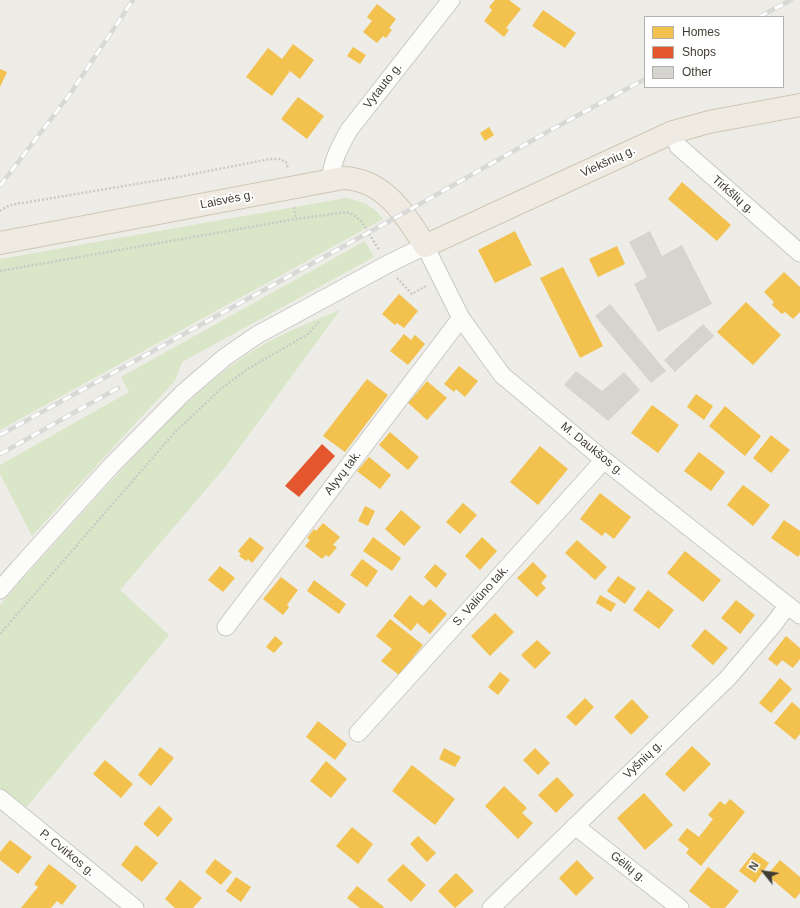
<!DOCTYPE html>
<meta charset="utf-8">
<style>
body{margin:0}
#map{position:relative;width:800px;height:908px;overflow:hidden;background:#edece6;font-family:Arial,sans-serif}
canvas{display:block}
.legend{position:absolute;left:644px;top:16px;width:140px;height:72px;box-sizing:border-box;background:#fff;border:1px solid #b3b1ae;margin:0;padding:5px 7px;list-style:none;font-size:12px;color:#413d34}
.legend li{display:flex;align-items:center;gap:8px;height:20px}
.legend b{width:20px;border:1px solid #b3b1ae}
.north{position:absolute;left:744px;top:852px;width:40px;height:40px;-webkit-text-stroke:3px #fff;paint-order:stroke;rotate:300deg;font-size:11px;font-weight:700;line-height:16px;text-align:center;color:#413d34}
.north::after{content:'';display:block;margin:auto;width:14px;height:18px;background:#413d34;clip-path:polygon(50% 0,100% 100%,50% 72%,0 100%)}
</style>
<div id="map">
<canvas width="800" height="908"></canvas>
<ul class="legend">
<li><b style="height:11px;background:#f2c14e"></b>Homes</li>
<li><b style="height:11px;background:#e4572e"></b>Shops</li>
<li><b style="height:11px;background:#d6d4cf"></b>Other</li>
</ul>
<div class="north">N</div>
</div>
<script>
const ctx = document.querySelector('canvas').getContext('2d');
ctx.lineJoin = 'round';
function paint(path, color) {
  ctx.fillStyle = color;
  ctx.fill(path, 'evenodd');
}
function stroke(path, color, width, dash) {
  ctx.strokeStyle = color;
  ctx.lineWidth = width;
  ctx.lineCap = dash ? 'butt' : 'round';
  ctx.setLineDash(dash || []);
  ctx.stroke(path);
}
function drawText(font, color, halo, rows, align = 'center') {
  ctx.font = font + ' Arial,sans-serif';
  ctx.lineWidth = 4;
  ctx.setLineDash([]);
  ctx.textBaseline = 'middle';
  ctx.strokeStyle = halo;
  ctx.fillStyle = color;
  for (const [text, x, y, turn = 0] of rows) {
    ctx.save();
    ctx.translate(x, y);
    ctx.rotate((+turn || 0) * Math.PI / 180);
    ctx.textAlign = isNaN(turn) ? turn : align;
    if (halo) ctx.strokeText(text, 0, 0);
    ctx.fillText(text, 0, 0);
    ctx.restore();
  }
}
paint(new Path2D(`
 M346 198C364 202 372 205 383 219L0 430V259Z
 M365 241 374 257 182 362 175 381 131 428 32 536 0 474V465L129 392 121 377Z
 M340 310 226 466 120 590 169 635 25 809 0 788V605C35 564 72 524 109 484 153 436 193 391 248 354 276 335 309 323 340 310Z`), '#d9e6c8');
paint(new Path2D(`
 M495 0H509L521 9 506 28 509 30 504 37 484 21 492 10 489 7Z
 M377 4 396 19 389 28 392 30 386 38 383 36 377 43 363 32 372 21 367 17Z
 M543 10 576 33 565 48 532 26Z
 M293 44 314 60 300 79 290 71 272 96 246 77 268 48 282 59Z
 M353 47 366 55 360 64 347 56Z
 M0 69 7 72 0 87Z
 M298 97 324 116 307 139 281 119Z
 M489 127 494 135 485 141 480 133Z
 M682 182 731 225 717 241 668 199Z
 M515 231 532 265 495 283 478 250Z
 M617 246 625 264 598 277 589 259Z
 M563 267 603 346 580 358 540 278Z
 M784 272 800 287V312L793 319 785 312 782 314 772 305 774 302 764 292Z
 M399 294 418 311 404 328 397 323 395 325 382 314Z
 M746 302 781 335 753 365 717 332Z
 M404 334 411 340 415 335 425 344 408 365 390 351Z
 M459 366 478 381 465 397 456 389 454 392 444 384Z
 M367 379 388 395 345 452 323 436Z
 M427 381 447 398 427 420 408 403Z
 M696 394 713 406 704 420 687 407Z
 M652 405 679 425 658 453 631 433Z
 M725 406 761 436 745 456 709 426Z
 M390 432 419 457 408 470 379 445Z
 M771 435 790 450 771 473 753 458Z
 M540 446 568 469 538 505 510 482Z
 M699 452 725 472 711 491 684 471Z
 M369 457 391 475 380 489 357 471Z
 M743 485 770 505 753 526 727 505Z
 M600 493 631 517 614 539 605 532 602 536 580 519Z
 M463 503 477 515 460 534 446 522Z
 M365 506 375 511 368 526 358 521Z
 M401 510 421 527 404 546 385 529Z
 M784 520 800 531V554L798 557 771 538Z
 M323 523 340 537 333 545 337 547 329 557 326 555 322 559 305 546 310 540 307 538 314 529 316 531Z
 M250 537 264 548 252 563 248 559 246 561 239 556 241 554 238 551Z
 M373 537 401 558 392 571 363 551Z
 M482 537 497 551 480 570 465 556Z
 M577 540 607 567 595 580 565 553Z
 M685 551 721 580 703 602 667 573Z
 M362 559 378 571 367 587 350 575Z
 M533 562 547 576 541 583 546 588 537 597 517 578Z
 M435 564 447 574 436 588 424 577Z
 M220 566 235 578 223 592 208 580Z
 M618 576 636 588 625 604 607 591Z
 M281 577 298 590 287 605 289 607 283 615 263 599Z
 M314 580 346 604 339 614 307 591Z
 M648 590 674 610 659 629 633 610Z
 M410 595 423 606 430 599 447 614 430 634 417 623 411 631 393 616Z
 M600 595 616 604 611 612 596 603Z
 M736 600 755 615 740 634 721 618Z
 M495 613 514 632 490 656 471 636Z
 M390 619 423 645 399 675 381 661 392 649 376 636Z
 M705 629 728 648 713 665 691 646Z
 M275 636 283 643 274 653 266 647Z
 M786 636 800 648V659L793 668 782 660 777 666 768 659Z
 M537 640 551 653 535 669 521 655Z
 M500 672 510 680 498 695 488 687Z
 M780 678 792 689 771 713 759 703Z
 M585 698 594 707 576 726 566 717Z
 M632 699 649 717 631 735 614 717Z
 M792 702 800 709V734L795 740 774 723Z
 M318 721 347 744 335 760 306 737Z
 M692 746 711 764 684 792 665 774Z
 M160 747 174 758 151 786 138 775Z
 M444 748 461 757 455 767 439 759Z
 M535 748 550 763 538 775 523 760Z
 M105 760 133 784 121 798 93 774Z
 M326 761 347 779 331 798 310 781Z
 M412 765 455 799 435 825 392 791Z
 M557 777 574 795 556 813 538 795Z
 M504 786 527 808 522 813 533 823 518 839 485 806Z
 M644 793 673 825 645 850 617 818Z
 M730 799 745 812 701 866 686 853 689 849 678 840 687 828 699 837 713 819 708 815 720 801 725 805Z
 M159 806 173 819 158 837 143 824Z
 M352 827 373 844 358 864 336 846Z
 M418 836 436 853 427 862 410 844Z
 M10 840 32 857 18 874 0 860V852Z
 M136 845 158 863 142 882 121 865Z
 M754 852 769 863 755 883 739 871Z
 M215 859 232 872 221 885 205 872Z
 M577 860 594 878 576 896 559 878Z
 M780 860 800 877V893L795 899 767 875Z
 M49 864 77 886 62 905 57 901 51 908H21L38 887 34 884Z
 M403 864 426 885 411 902 387 880Z
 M708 867 739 891 725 908H711L689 891Z
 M456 873 474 891 455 908 438 891Z
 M236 877 251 887 241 902 226 891Z
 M180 880 202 898 193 908H175L165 899Z
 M357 886 384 907 383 908H360L347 898Z`), '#f2c14e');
paint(new Path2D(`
 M322 444 335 456 299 497 285 486Z`), '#e4572e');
paint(new Path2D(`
 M650 231 662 256 682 245 712 304 658 332 634 284 647 277 629 242Z
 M610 304 666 371 651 383 595 316Z
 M703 324 714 336 675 372 664 360Z
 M576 371 602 391 624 372 640 390 608 421 564 385Z`), '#d6d4cf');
const street = new Path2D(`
 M673 132 678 146 800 253
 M330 180C333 159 339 148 349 130L451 0
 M0 590 18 569 111 466 183 393 225 357 257 335 388 264 425 246 461 318 502 375 604 460 800 615
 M226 627 461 318
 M358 733 604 460
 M0 798 135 908
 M575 826 680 908
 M491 908 728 678 773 625 788 605`);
const primary = new Path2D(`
 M0 243 343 178C384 179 406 215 425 246L673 132 709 122 800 105`);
stroke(street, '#c9c8c2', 19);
stroke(primary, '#cec7b5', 24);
stroke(new Path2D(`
 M294 207 296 219
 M0 211 10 205 178 177 270 159H280L286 162 288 169
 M0 271 296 219 346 212 354 215 362 222 379 250
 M397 278 412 294 426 286
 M0 634 175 432 222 388 246 370 308 334 319 322`), '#cbcac6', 2.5, [2, 2]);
stroke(street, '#fcfcfb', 17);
stroke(primary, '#efebe3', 22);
const rail = new Path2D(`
 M759 17 791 0
 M0 186 70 94 133 0
 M0 435 404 213 549 131 645 79
 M0 454 118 388`);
stroke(rail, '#d8d8d7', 4.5);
stroke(rail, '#fff', 3, [9]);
drawText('12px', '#413d34', '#fff', [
 ["Vytauto g.",383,86,-52],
 ["Viekšnių g.",608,162,-25],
 ["Tirkšlių g.",733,195,41],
 ["Laisvės g.",227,200,-11],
 ["M. Daukšos g.",592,449,39],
 ["Alyvų tak.",343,473,-53],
 ["S. Valiūno tak.",481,596,-48],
 ["Vyšnių g.",643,760,-44],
 ["P. Cvirkos g.",67,853,39],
 ["Gėlių g.",628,867,38]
]);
</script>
